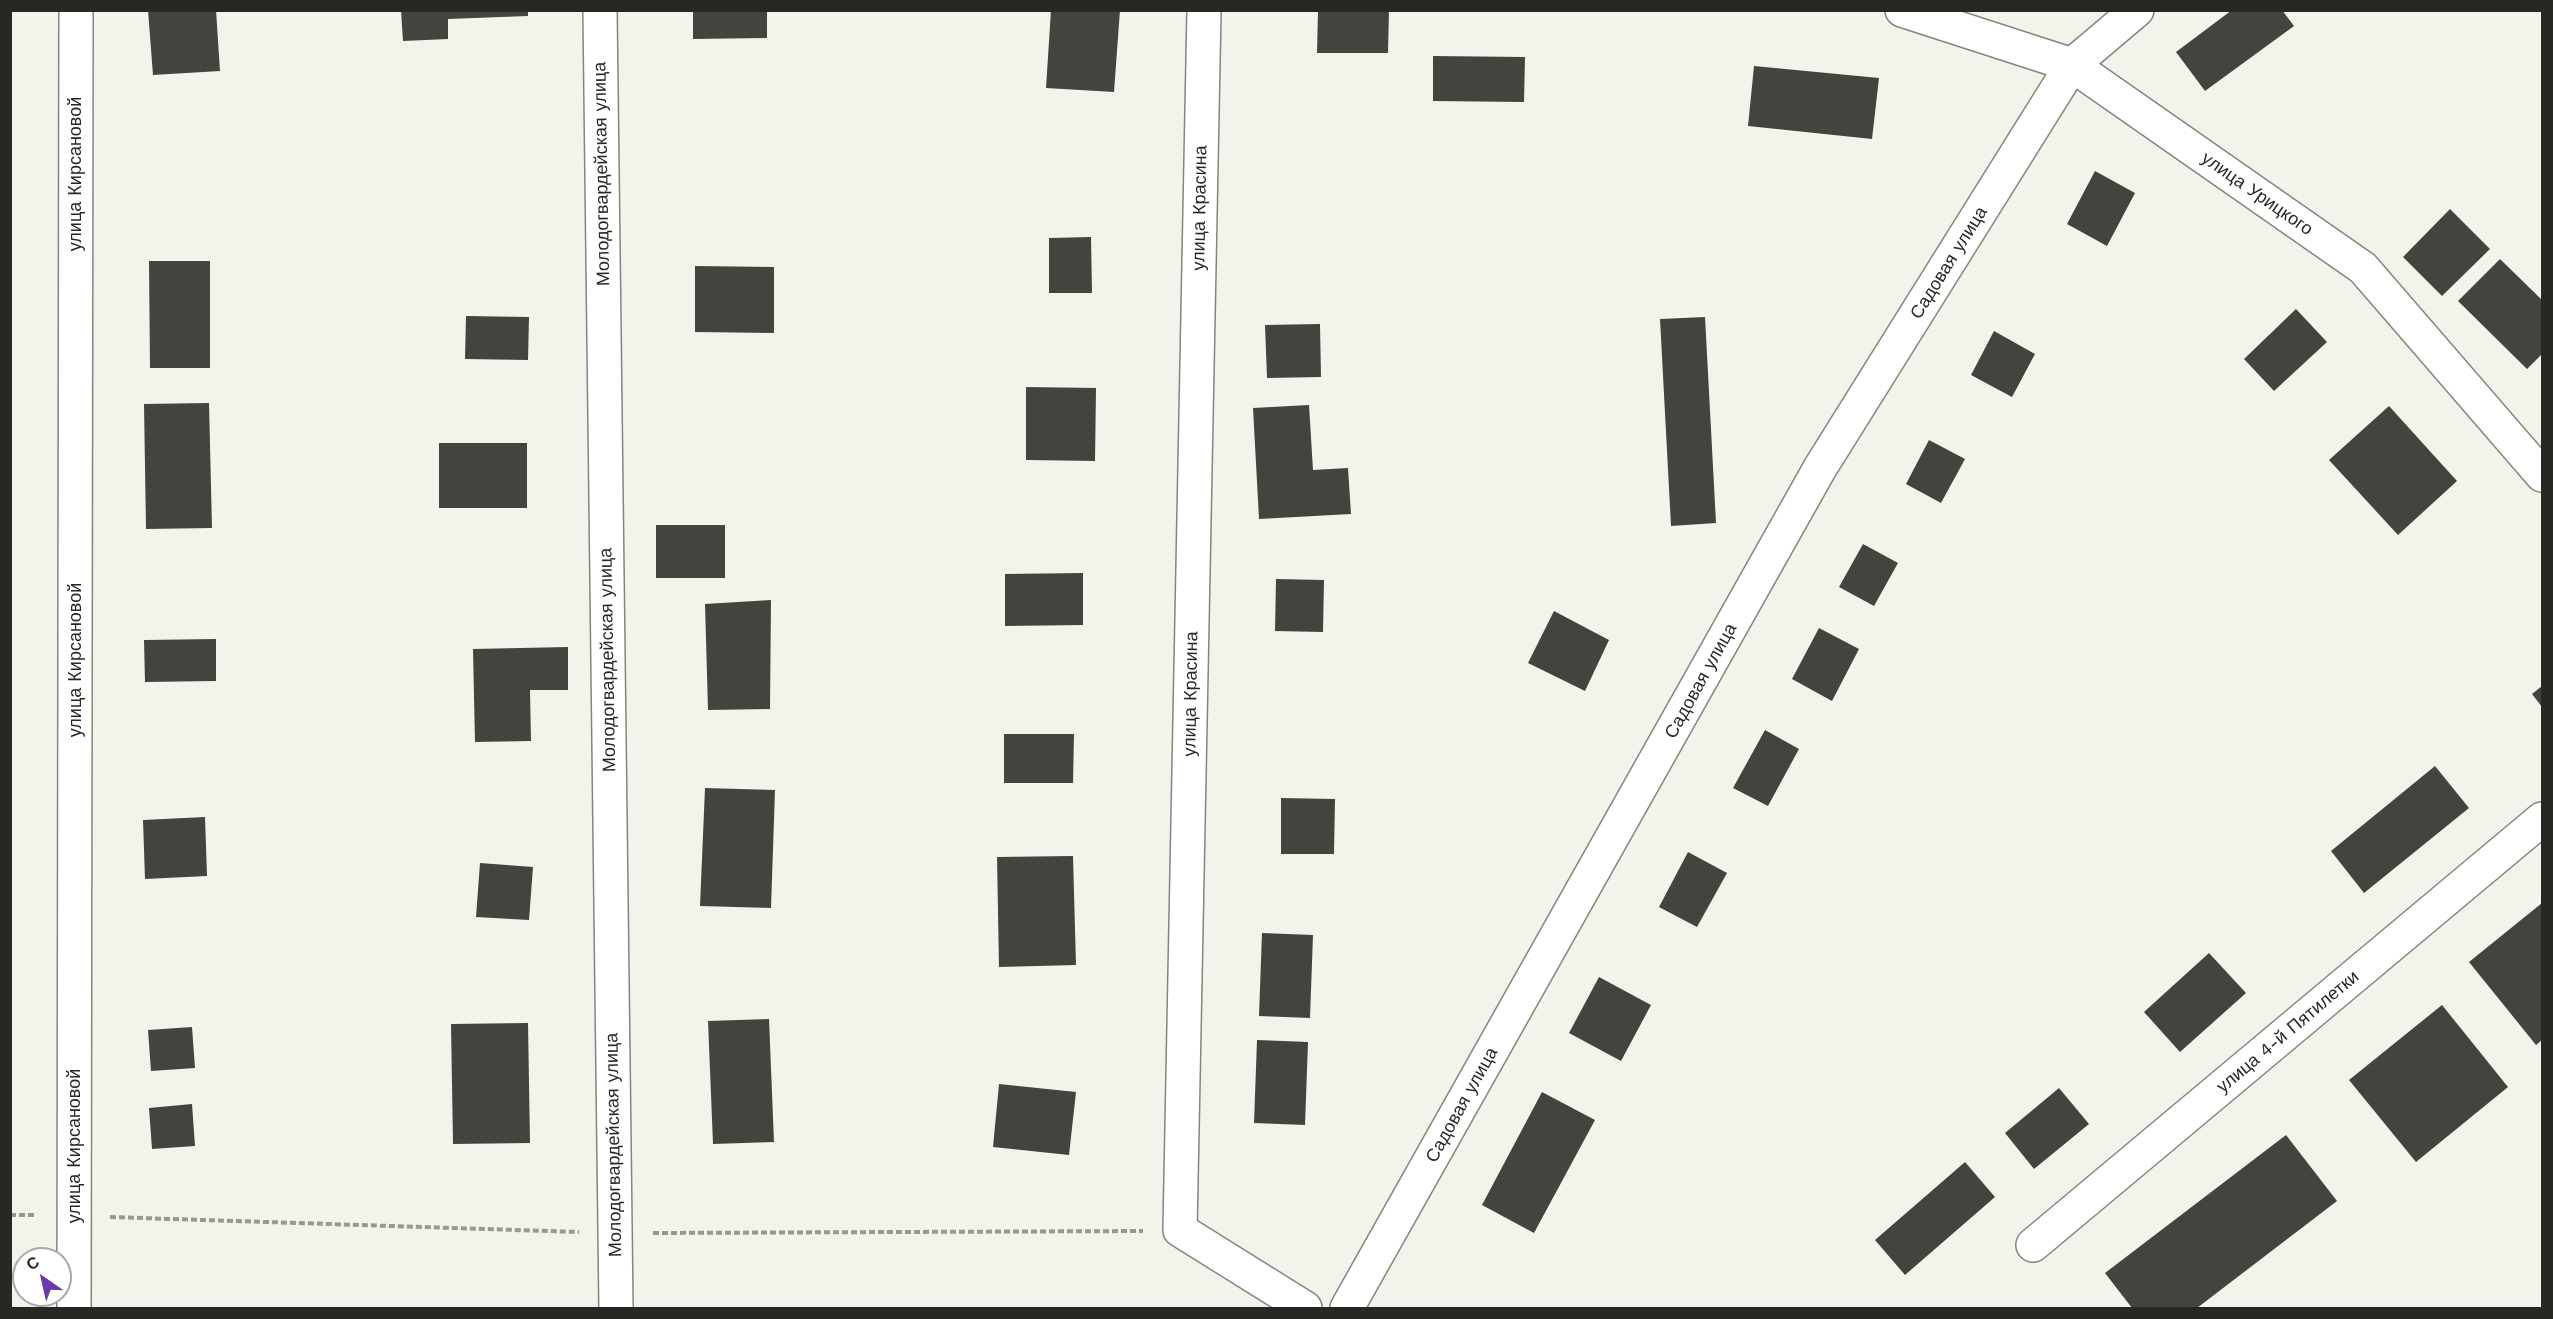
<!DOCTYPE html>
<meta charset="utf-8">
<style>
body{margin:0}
#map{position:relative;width:2553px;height:1319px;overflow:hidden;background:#f3f3eb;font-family:"Work Sans",sans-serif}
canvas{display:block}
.frame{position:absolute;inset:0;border:12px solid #272724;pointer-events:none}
.north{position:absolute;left:12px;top:1247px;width:60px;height:60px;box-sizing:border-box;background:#fff;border:2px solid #a9a9a7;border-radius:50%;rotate:326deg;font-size:16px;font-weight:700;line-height:24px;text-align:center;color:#272724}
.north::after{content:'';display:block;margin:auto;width:21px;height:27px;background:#6b38b0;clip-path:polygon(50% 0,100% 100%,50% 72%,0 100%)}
</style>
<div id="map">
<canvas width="2553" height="1319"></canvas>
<div class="frame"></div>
<div class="north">С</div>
</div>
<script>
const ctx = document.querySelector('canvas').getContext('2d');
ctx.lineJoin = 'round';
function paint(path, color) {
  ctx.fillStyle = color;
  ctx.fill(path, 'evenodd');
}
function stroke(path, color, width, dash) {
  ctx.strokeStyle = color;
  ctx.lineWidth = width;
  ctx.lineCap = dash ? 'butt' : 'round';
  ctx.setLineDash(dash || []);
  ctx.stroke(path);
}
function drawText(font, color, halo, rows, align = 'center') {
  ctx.font = font + ' "Work Sans",sans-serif';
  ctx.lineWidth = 6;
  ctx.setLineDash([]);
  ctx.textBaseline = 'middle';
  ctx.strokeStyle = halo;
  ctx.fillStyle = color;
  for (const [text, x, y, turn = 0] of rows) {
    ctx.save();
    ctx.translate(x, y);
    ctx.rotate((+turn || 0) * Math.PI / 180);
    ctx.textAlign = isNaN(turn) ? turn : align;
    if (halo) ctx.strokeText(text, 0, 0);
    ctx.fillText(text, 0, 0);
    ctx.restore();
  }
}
paint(new Path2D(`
 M148 10H216L220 71 153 75Z
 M401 10H528V16L448 19V39L403 41Z
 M693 10H767V38L693 39Z
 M1051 10H1120L1114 92 1046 88Z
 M1318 10H1389L1388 53H1317Z
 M2232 10H2282L2294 26 2205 91 2176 52Z
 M1433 56 1525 57 1524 102 1433 101Z
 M1754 66 1879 78 1872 139 1748 126Z
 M2095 171 2135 193 2107 246 2067 224Z
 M2450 209 2490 249 2442 296 2403 257Z
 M1091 237 1092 293H1049V238Z
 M2500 259 2542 300V354L2527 369 2458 301Z
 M149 261H210V368H150Z
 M695 266 774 267V333L695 332Z
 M2296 309 2327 342 2274 391 2244 359Z
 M466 316 529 317 528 360 465 359Z
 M1705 317 1716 523 1671 526 1660 319Z
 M1320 324 1321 377 1267 378 1265 325Z
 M1994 331 2035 354 2012 397 1971 375Z
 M1026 387 1096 388 1095 461 1026 460Z
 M209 403 212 528 146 529 144 404Z
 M1309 405 1313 470 1348 468 1351 514 1259 519 1253 408Z
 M2389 406 2457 481 2398 535 2329 460Z
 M1929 440 1965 459 1941 503 1906 484Z
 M439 443H527V508H439Z
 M656 525H725V578H656Z
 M1863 544 1898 563 1874 606 1839 587Z
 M1083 573V625L1005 626V574Z
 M1276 579 1324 580 1323 632 1275 631Z
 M771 600 770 709 708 710 705 604Z
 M1554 611 1609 640 1585 691 1528 663Z
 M1819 628 1859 649 1832 701 1792 679Z
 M216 639V681L145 682 144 640Z
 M568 647V690H530L531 741 475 742 473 649Z
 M2542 686V707L2532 694Z
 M1765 730 1799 749 1768 806 1733 788Z
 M1004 734H1074L1073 783H1004Z
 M2435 766 2469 808 2364 893 2331 851Z
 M705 788 775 790 771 908 700 906Z
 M1281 798 1335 799 1334 854H1281Z
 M205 817 207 876 145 879 143 820Z
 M1688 852 1727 873 1697 927 1659 907Z
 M1073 856 1076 965 999 967 997 857Z
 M480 863 533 867 529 920 476 917Z
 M2542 903V1040L2536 1045 2469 962Z
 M1262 933 1313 935 1310 1018 1259 1016Z
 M2209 953 2246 993 2180 1052 2144 1012Z
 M1599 977 1651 1005 1621 1061 1569 1033Z
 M2442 1005 2508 1087 2416 1162 2349 1080Z
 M769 1019 774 1142 713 1144 708 1021Z
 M528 1023 530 1143 453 1144 451 1024Z
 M192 1027 195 1068 151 1071 148 1030Z
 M1257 1040 1308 1042 1305 1125 1254 1123Z
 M999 1084 1076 1092 1069 1155 993 1147Z
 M2059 1088 2089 1124 2034 1169 2005 1133Z
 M1542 1092 1595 1120 1534 1233 1482 1205Z
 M192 1104 195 1146 152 1149 149 1108Z
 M2286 1135 2337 1201 2197 1308H2132L2105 1273Z
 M1965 1162 1995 1197 1905 1275 1875 1240Z`), '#44443e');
const minor = new Path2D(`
 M600 10 616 1308
 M1204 10 1180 1230 1305 1308
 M1902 10 2072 65 2363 268 2542 475
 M2033 1245 2542 819
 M74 1308 76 10
 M1347 1308 1820 468 2072 65 2137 10`);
stroke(minor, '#84857e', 36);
stroke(new Path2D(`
 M10 1215H37
 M110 1217 579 1232
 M653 1233 1143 1231`), '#989892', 4, [6, 3]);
stroke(minor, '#fff', 33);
drawText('18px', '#272724', '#fff', [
 ["улица Кирсановой",76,174,-90],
 ["Молодогвардейская улица",602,174,-91],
 ["улица Урицкого",2257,194,35],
 ["улица Красина",1200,208,-89],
 ["Садовая улица",1949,263,-58],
 ["улица Кирсановой",76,660,-90],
 ["Молодогвардейская улица",608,660,-91],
 ["Садовая улица",1701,681,-61],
 ["улица Красина",1191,694,-89],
 ["улица 4-й Пятилетки",2288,1032,-40],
 ["Садовая улица",1462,1105,-61],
 ["Молодогвардейская улица",614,1145,-91],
 ["улица Кирсановой",75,1146,-90]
]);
</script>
